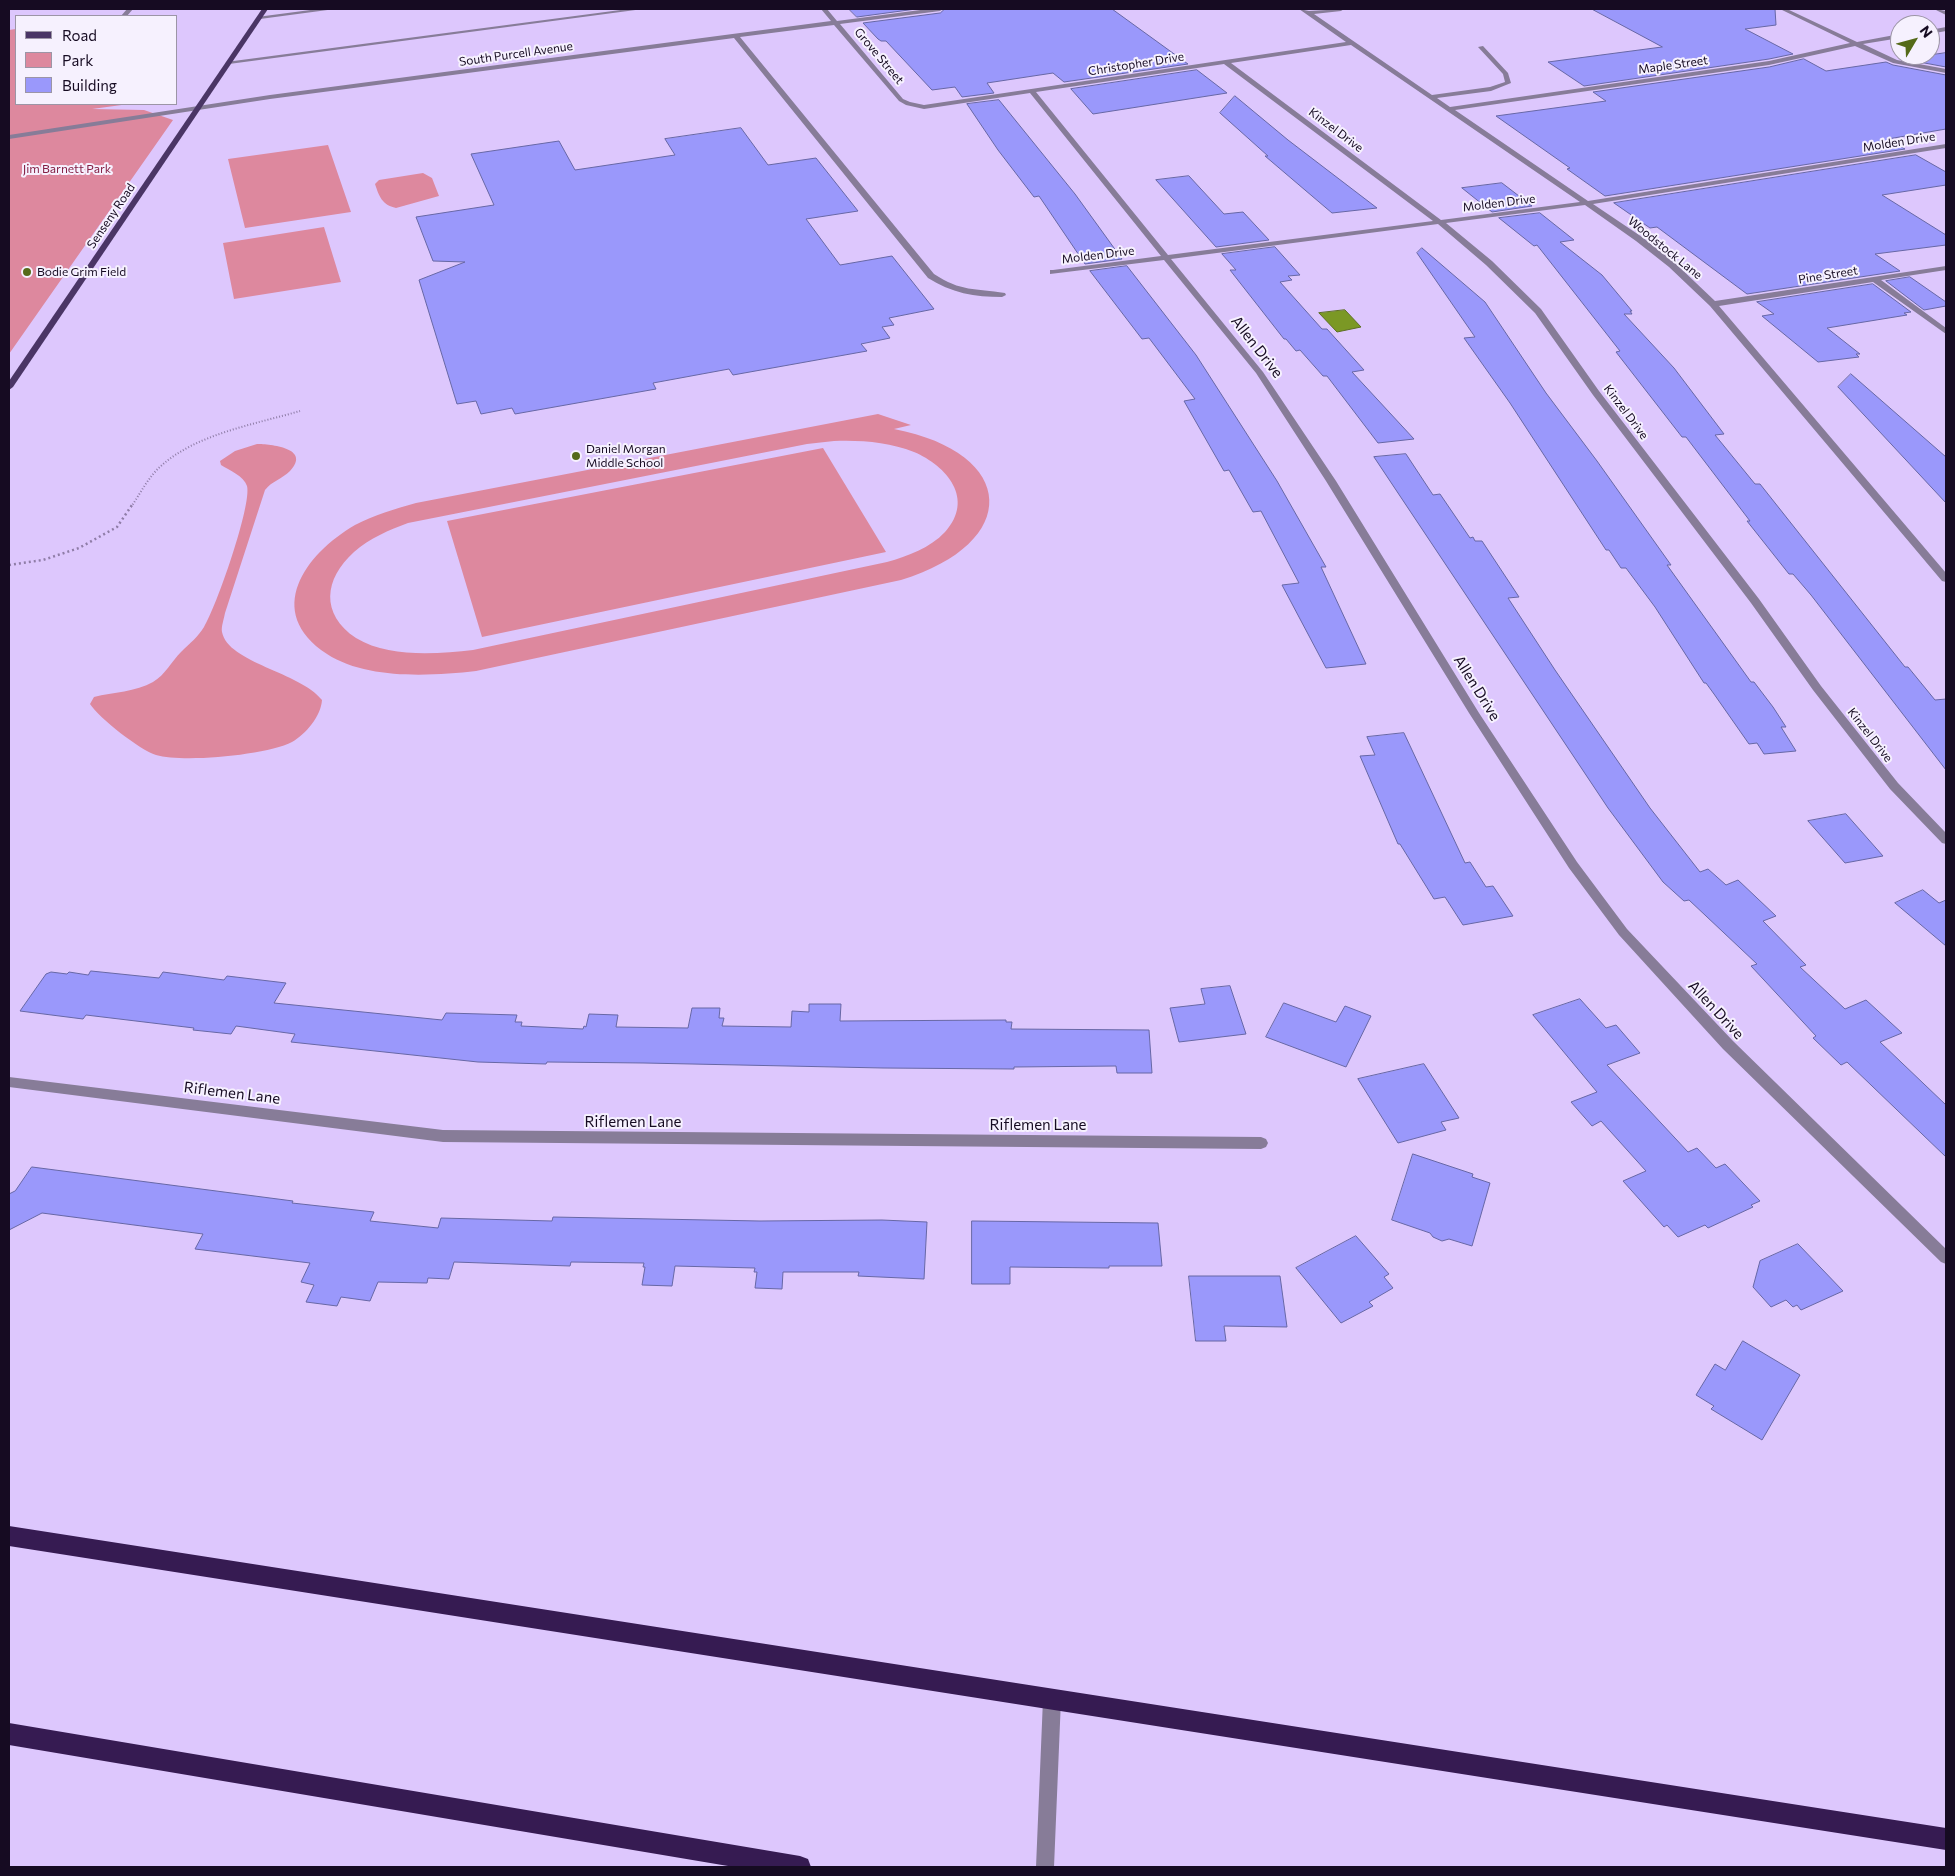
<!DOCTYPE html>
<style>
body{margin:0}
#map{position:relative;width:1955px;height:1876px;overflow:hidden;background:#ddc7fd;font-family:Commissioner,sans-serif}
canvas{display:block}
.frame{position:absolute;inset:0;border:10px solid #160b22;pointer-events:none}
.legend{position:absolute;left:15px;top:15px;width:162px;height:90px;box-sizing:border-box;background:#f6f1fe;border:1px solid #9c95a6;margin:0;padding:6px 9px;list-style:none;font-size:15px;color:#160b22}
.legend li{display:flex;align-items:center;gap:10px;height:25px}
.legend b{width:25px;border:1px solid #9c95a6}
.north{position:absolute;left:1890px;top:15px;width:50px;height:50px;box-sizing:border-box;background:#f6f1fe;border:1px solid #9c95a6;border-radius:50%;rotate:53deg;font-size:14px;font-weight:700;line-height:20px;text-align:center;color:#160b22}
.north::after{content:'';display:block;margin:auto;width:18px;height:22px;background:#556a19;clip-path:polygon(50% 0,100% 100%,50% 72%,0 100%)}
</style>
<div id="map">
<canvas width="1955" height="1876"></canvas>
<div class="frame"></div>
<ul class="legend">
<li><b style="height:6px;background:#4a3565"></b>Road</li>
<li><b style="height:14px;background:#dd889e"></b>Park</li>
<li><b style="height:14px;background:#9a98fb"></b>Building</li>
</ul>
<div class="north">N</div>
</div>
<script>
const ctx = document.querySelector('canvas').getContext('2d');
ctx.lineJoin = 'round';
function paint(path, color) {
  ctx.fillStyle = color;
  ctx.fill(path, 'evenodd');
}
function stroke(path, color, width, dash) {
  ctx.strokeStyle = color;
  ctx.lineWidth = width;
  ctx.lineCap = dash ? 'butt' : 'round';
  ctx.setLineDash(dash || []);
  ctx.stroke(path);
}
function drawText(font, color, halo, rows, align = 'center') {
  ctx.font = font + ' Commissioner,sans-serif';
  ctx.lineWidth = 4;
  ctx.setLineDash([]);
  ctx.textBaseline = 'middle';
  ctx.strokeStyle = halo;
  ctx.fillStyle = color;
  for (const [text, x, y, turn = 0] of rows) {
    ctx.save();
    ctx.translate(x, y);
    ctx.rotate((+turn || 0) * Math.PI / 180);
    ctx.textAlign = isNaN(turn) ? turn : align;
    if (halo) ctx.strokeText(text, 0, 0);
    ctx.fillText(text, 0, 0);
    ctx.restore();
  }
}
paint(new Path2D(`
 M16 29V104H129L92 109 144 110 173 120 9 354V30Z
 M328 145 351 212 245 228 228 159Z
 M423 173 432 178 439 196 396 208C382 205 379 196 375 184L379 180Z
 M324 227 341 282 234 299 223 243Z
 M878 414 911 425 894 429C1018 453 1022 543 901 580L476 671C431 676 367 680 327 654 263 612 305 554 355 525 374 515 395 509 416 503ZM834 441C861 440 889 442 914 452 947 466 975 499 945 532 930 548 908 556 887 562L473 650C437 654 389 658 356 638 320 614 324 579 354 552 370 538 389 530 408 523L807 444Z
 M257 444C270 444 312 448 290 471 282 479 272 481 265 490L225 613C224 619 221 627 222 632 228 663 300 672 322 700 321 716 306 734 292 742 267 755 184 763 156 755 140 750 99 718 90 704L94 697C113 692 136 692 153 682 165 675 172 661 181 652 190 643 198 637 204 627 216 608 252 505 247 486 244 476 229 470 221 465L220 461 235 451Z
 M823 448 886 552 482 637 447 521Z`), '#dd889e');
const water = new Path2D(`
 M1345 310 1361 327 1337 332 1319 313Z`);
paint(water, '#7b9825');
stroke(water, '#5d6e24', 1);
const building = new Path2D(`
 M849 9H916L857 17Z
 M945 9H1112L1188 64 1064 82 1053 73 987 83 994 93 962 97 955 87 932 90 886 41H881L878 39 863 23 940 13Z
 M1592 9H1775L1776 25 1745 29 1793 54 1769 59 1584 86 1548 62 1662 47Z
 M1946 53V67L1903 59Z
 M1804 59 1826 71 1886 62 1893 65 1946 75V129L1888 139 1905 149 1605 196 1567 169 1570 168 1496 116 1606 101 1593 92 1769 67Z
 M1197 70 1227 93 1093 114 1071 89Z
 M1235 96 1288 140 1377 208 1332 213 1265 156H1268L1220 113Z
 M999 100 1075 194 1122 259 1085 264 1039 196 1034 197 998 150 967 104Z
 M741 128 768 165 816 158 858 211 806 219 840 265 892 256 934 309 889 318 894 325 882 327 890 338 861 344 867 351 733 375 729 369 653 383 656 389 515 414 512 408 481 414 476 401 457 404 419 280 465 262 433 261 416 217 494 205 471 154 559 141 575 170 675 155 665 139Z
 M1916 155 1946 172V185L1882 195 1946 235V245L1875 254 1900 271 1747 294 1657 227 1650 228 1614 203Z
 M1189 176 1224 214 1243 212 1269 240 1216 247 1156 180Z
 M1502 183 1532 206 1492 212 1462 188Z
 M1540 213 1574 240 1560 242 1602 275 1632 311H1630L1632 314H1624L1674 368 1724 434 1715 435 1755 484H1760L1905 667H1908L1935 700 1946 699V770L1811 595 1793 574H1789L1747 521H1750L1686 437H1682L1616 352 1620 351 1537 245 1534 246 1499 218Z
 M1275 247 1300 275 1288 276 1292 280 1280 282 1322 329H1327L1364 370 1352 372 1414 439 1378 443 1327 376H1323L1300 350 1296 351 1286 339H1284L1230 270H1236L1222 254Z
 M1422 248 1485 302 1546 393 1597 461 1671 565H1667L1751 682H1754L1773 707 1786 727H1781L1796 751 1764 754 1757 743 1749 744 1714 694 1706 683H1704L1655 607 1626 568H1621L1609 550H1606L1510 403 1464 338 1475 337 1417 253Z
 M1127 266 1196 355 1277 481 1326 567H1321L1366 664 1326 668 1282 585 1299 583 1261 511 1253 512 1229 470 1224 471 1184 401 1195 399 1149 338 1142 339 1090 271Z
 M1910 277 1946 302V306L1924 310 1886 281Z
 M1873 284 1911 312 1904 313 1907 315 1827 328 1860 354H1856L1859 357 1818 362 1762 316 1774 314 1757 302Z
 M1851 374 1946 457V503L1838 387Z
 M1406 454 1433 495 1440 494 1470 538 1473 537 1475 541H1482L1519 597 1508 598 1555 670 1650 808 1700 872 1708 869 1726 885 1738 880 1776 916 1763 921 1806 965 1800 967 1845 1009 1866 1000 1902 1033 1880 1042 1946 1105V1157L1847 1062 1841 1065 1813 1038 1816 1036 1751 966 1757 964 1689 900 1684 901 1663 882 1608 808 1374 457Z
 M1404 733 1465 863 1470 862 1486 887 1493 886 1513 916 1463 925 1445 897 1434 899 1400 844H1398L1360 756 1375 755 1367 737Z
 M1846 814 1883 856 1845 863 1808 821Z
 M1923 890 1939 903 1946 900V946L1895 903Z
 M91 971 159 978 163 972 224 980 227 976 286 983 274 1003 442 1020 446 1013 517 1015 515 1022H522L521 1026 583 1029 584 1026 586 1027 589 1014 618 1015 616 1027 688 1028 692 1008H720L719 1018H724L722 1026 791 1027 792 1011 809 1012V1004H841L840 1021 1006 1020V1022H1012L1011 1029 1149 1030 1152 1073H1117L1116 1066 1014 1067V1069L883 1068 644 1063 547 1062 546 1064 478 1062 291 1042 295 1034 236 1026 231 1034 193 1030 194 1028 86 1015 83 1019 20 1011 46 974 51 972 67 974 69 972 88 975Z
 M1230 986 1246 1034 1179 1042 1170 1008 1205 1004 1201 989Z
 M1580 999 1606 1028 1616 1025 1640 1053 1607 1065 1688 1152 1697 1148 1716 1168 1725 1164 1760 1201 1751 1205 1753 1207 1708 1228 1705 1225 1678 1237 1667 1225 1664 1227 1623 1181 1646 1171 1601 1121 1592 1126 1571 1102 1597 1092 1533 1015Z
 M1284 1003 1336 1022 1345 1006 1371 1016 1346 1067 1266 1037Z
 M1424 1064 1459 1118 1441 1122 1446 1130 1398 1143 1358 1079Z
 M1413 1154 1473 1174 1472 1177 1490 1183 1472 1246 1449 1239 1442 1241 1433 1237 1430 1233 1392 1220Z
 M32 1167 293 1201 292 1203 374 1212 370 1221 438 1228 441 1218 552 1221 553 1217 760 1221 882 1220 927 1222 924 1279 858 1276 859 1272H783L782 1289 755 1288 757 1272H754L755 1268 675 1266 672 1286 642 1285 645 1267H643L644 1263 571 1262 570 1266 454 1262 449 1279 428 1278 427 1283 378 1282 370 1301 341 1297 337 1306 306 1302 314 1285 301 1282 310 1263 195 1249 203 1234 42 1213 9 1230V1194L15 1191Z
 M972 1221 1158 1223 1162 1266H1109V1268L1010 1267V1284H972Z
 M1356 1236 1389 1274 1384 1277 1393 1288 1369 1302 1373 1306 1341 1323 1296 1268Z
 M1798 1244 1843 1291 1801 1310 1797 1305 1793 1307 1786 1300 1771 1307 1753 1287 1760 1261Z
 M1189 1276H1280L1287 1327 1224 1326 1226 1341H1196Z
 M1743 1341 1800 1375 1762 1440 1711 1409 1714 1406 1696 1395 1715 1364 1725 1370Z`);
paint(building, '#9a98fb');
stroke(building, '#6767a5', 1);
stroke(new Path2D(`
 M131 507C140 494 149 476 161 466 196 434 256 424 300 411`), '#8f7da7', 2, [1, 2]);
stroke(new Path2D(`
 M9 565 43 560 79 548 117 527 132 505`), '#8f7da7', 2.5, [2, 3]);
paint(new Path2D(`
 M127 9H133L127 16H121Z
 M318 9H335L260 19 257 17Z
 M628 9H643L229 64 226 62Z
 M821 9H827L837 21 928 9H943L940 11 840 24 903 99 910 102 924 105 1346 42 1299 9 1309 11 1344 9 1341 11 1314 14 1432 95 1490 87 1505 82 1503 74 1478 47 1483 46 1508 73 1511 83 1491 91 1437 98 1450 107 1769 61 1850 43 1780 9H1787L1857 42 1900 34V38L1863 44 1897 60 1946 69V73L1893 63 1855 46 1769 65 1455 110 1588 201 1946 144V148L1593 204 1642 237 1675 263 1715 301 1946 266V270L1881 280 1946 328V334L1873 282 1719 306 1946 573V582L1942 581 1710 306 1669 267 1636 241 1585 205 1446 223 1492 261 1541 309 1599 391 1759 599 1821 686 1898 783 1946 833V844L1942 843 1890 789 1813 690 1751 603 1593 395 1535 313 1486 265 1438 224 1171 259 1263 372 1336 481 1479 713 1577 862 1627 929 1733 1041 1946 1249V1264L1941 1262 1723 1049 1619 935 1569 868 1469 713 1326 481 1256 373 1164 260 1050 274V270H1053L1161 256 1030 93 924 109 906 105 899 101 834 25 740 37 934 274C961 292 975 288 1005 293L1006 295 1002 297C975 297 951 293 928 278L734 38 270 99 9 139V135L270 95 831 21ZM1351 45 1580 202 1441 220 1231 63ZM1224 64 1433 221 1168 255 1036 92Z
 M1935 9 1946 11V15L1936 10Z
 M1946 27V31L1930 34V30Z
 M9 1077 443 1130 1261 1137 1266 1139 1268 1143 1266 1147 1261 1149 443 1142 9 1087Z
 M1052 1690 1058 1693 1061 1699 1054 1867H1036L1043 1699 1046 1693Z`), '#877c98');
paint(new Path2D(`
 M262 9H268L13 387 9 390V381Z`), '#4a3565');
paint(new Path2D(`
 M9 1526 1946 1828V1850L9 1546Z
 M9 1723 800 1856 808 1859 811 1867H734L9 1745Z`), '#361b52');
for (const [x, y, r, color] of [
 [27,272,5,"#556a19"],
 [576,456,5,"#556a19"]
]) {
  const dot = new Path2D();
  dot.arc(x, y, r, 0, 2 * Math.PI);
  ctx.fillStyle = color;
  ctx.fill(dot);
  stroke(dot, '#f6f1fe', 2);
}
drawText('12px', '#160b22', '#f6f1fe', [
 ["South Purcell Avenue",516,54,-8],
 ["Grove Street",879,56,50],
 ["Christopher Drive",1136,64,-9],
 ["Maple Street",1673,65,-8],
 ["Kinzel Drive",1336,130,37],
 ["Molden Drive",1899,142,-9],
 ["Molden Drive",1499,203,-7],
 ["Senseny Road",111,216,-56],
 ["Woodstock Lane",1665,248,39],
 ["Molden Drive",1098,255,-7],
 ["Pine Street",1828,275,-9],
 ["Kinzel Drive",1626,412,53],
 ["Kinzel Drive",1870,735,52]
]);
drawText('12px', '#842045', '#f6f1fe', [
 ["Jim Barnett Park",67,169]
]);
drawText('12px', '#160b22', '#f6f1fe', [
 ["Bodie Grim Field",37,272],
 ["Daniel Morgan",586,449],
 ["Middle School",586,463]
], 'left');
drawText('15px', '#160b22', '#f6f1fe', [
 ["Allen Drive",1257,347,52],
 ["Allen Drive",1477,688,58],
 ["Allen Drive",1716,1010,47],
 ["Riflemen Lane",232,1093,7],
 ["Riflemen Lane",633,1122],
 ["Riflemen Lane",1038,1125]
]);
</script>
